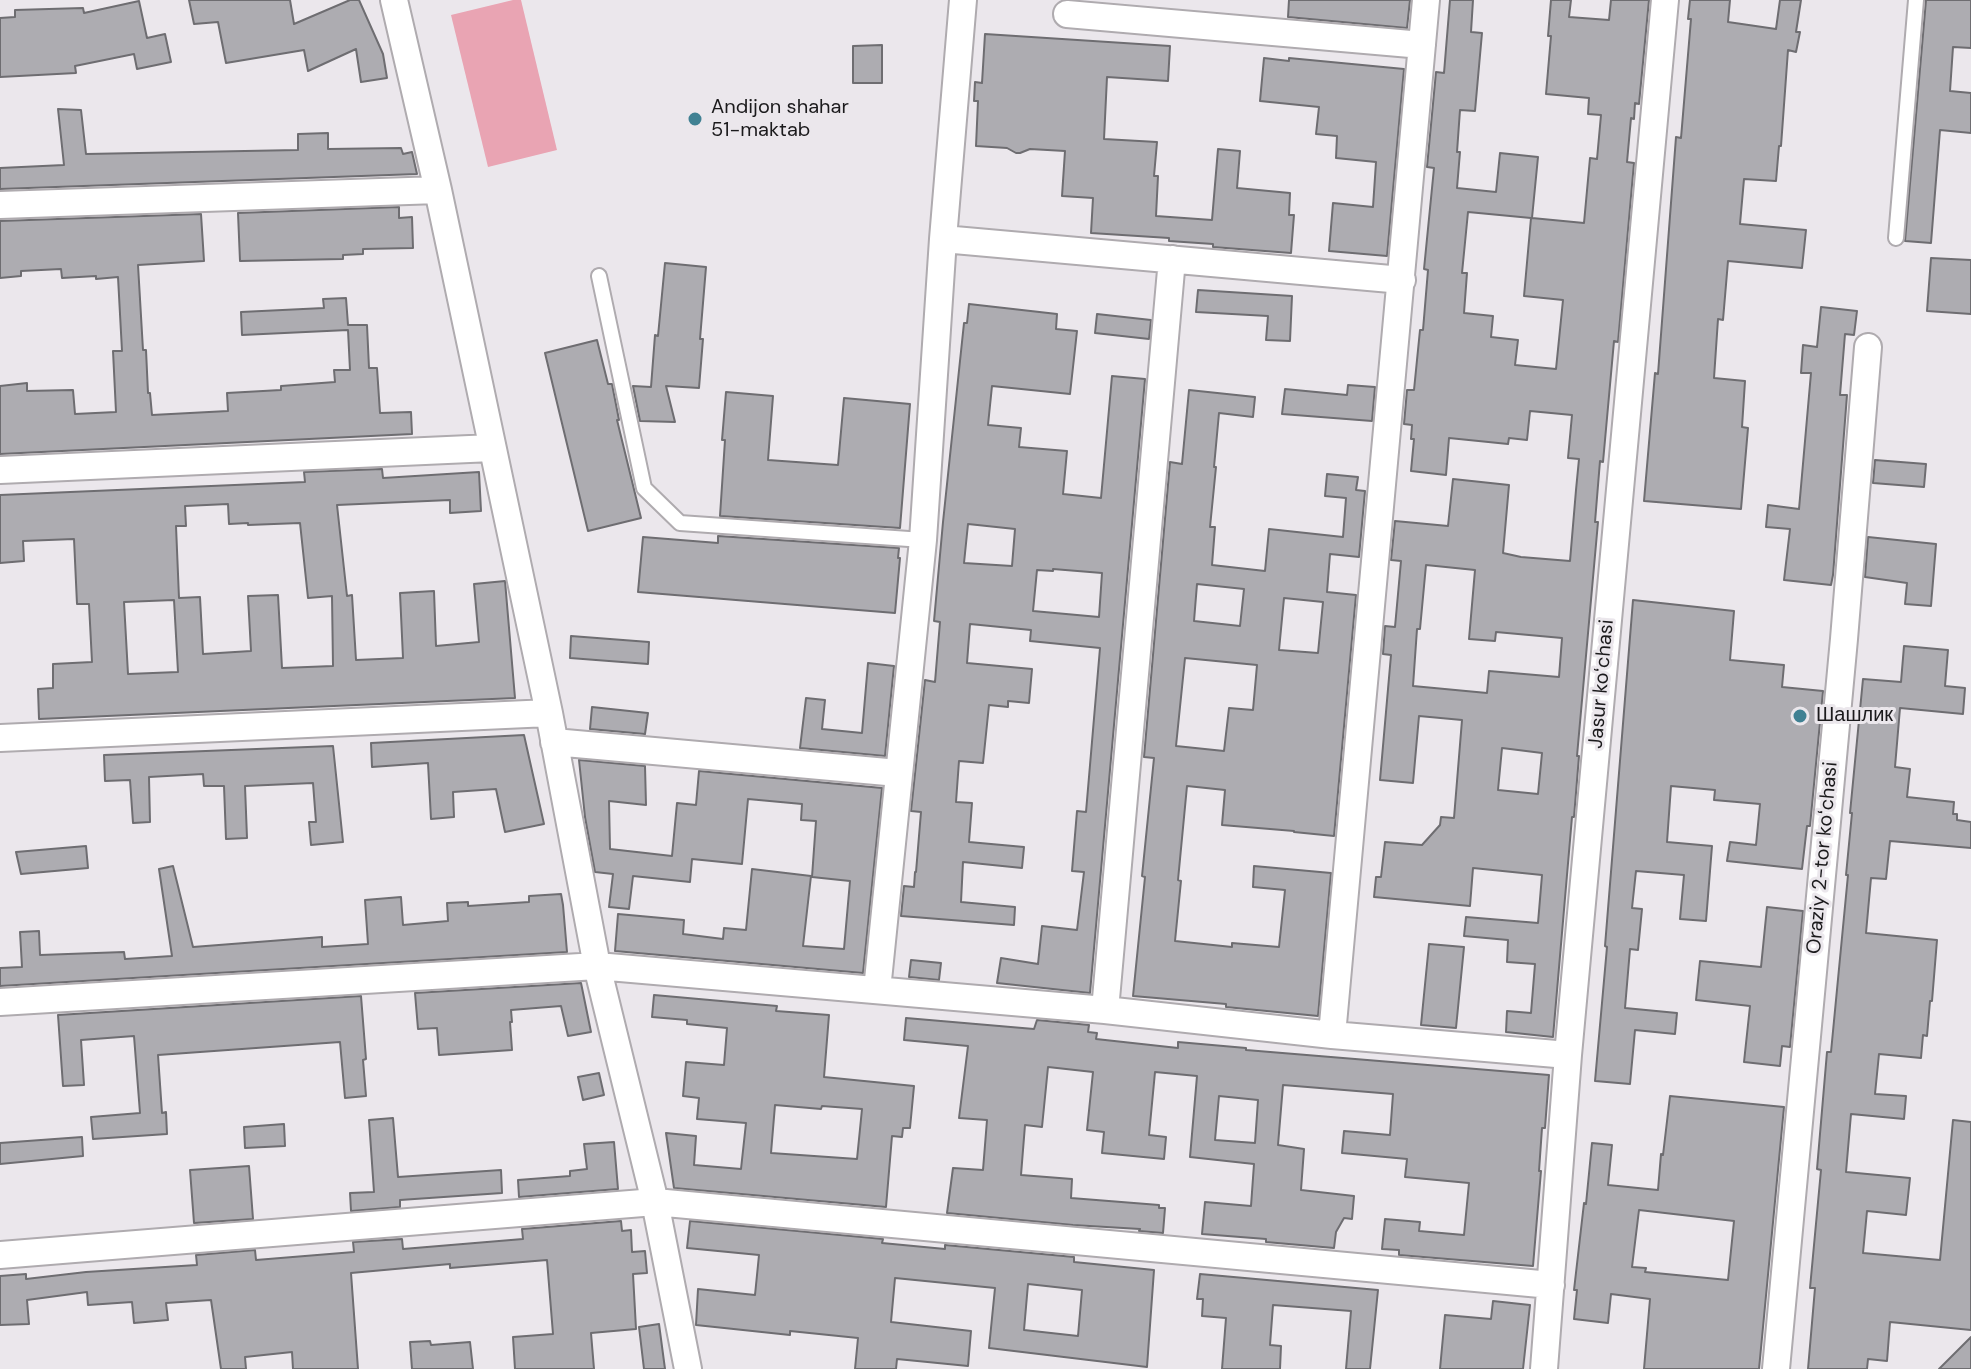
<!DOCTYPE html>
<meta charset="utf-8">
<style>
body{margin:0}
canvas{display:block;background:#ebe7ec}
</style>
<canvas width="1971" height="1369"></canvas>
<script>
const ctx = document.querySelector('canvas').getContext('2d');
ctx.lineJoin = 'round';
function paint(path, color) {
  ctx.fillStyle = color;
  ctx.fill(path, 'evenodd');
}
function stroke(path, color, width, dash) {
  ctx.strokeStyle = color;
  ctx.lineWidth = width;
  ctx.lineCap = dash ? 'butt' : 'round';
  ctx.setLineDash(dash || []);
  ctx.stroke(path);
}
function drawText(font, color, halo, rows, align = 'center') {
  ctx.font = font + ' "DM Sans",sans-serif';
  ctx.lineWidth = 6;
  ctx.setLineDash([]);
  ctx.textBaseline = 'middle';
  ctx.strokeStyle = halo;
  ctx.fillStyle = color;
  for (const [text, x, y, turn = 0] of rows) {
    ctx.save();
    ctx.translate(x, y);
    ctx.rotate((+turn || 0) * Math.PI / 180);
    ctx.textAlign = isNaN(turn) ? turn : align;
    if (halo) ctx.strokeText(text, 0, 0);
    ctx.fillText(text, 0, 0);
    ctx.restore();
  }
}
paint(new Path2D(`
 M513 0H521L557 150 488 167 451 15Z`), '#e9a4b3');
const building = new Path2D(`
 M189 0H290L294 24 350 0H359L383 54 387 78 361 82 356 49 308 71 304 50 226 63 218 22 194 24Z
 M1289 0H1410L1407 28 1288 17Z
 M1450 0H1473L1471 32 1482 33 1475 111 1460 110 1457 152H1460L1457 188 1496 192 1500 153 1538 157 1532 218 1584 223 1590 158 1597 159 1601 115 1588 114 1589 98 1546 94 1551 36H1548L1551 0H1571L1569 17 1609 20 1611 0H1649L1639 104 1635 103 1634 119 1631 118 1627 162 1634 163 1618 342 1614 341 1603 462 1600 461 1595 522H1598L1577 756H1579L1574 817H1572L1553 1037 1506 1032 1507 1011 1531 1013 1535 964 1507 962 1508 940 1464 936 1466 917 1538 923 1542 875 1473 868 1470 906 1374 897 1376 877H1381L1385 842 1422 845 1440 825 1441 817 1454 818 1462 720 1419 716 1413 783 1380 780 1391 655 1383 654 1385 626 1395 627 1401 561 1391 560 1395 521 1448 526 1453 479 1509 485 1503 553 1521 557 1570 561 1576 490 1579 459 1568 458 1572 415 1530 411 1527 440 1509 438 1508 444 1449 438 1446 475 1411 471 1414 439H1411L1412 425 1404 424 1407 390H1414L1420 330H1423L1428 270 1424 269 1434 168 1427 167 1436 72 1444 73ZM1468 212 1531 218 1524 296 1563 300 1556 369 1515 365 1518 340 1491 337 1493 316 1464 313 1467 273H1462ZM1426 565 1475 570 1469 639 1495 641 1496 632 1562 638 1559 677 1489 671 1487 693 1413 686 1417 629H1420ZM1502 748 1542 753 1538 794 1498 790Z
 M1690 0H1730L1728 22 1776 29 1780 0H1801L1796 32H1800L1796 52 1788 50 1781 146H1779L1776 181 1744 179 1740 224 1806 230 1802 268 1728 261 1723 320 1718 319 1714 378 1745 381 1742 427 1748 428 1741 509 1644 501 1655 373 1658 374 1676 137 1681 138 1691 19H1688Z
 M1926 0H1971V48L1953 47 1950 91 1971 93V133L1940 130 1931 243 1905 241Z
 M139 1 147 38 165 34 171 62 137 69 134 54 75 66 76 73 0 77V18L15 17V10L83 8 84 13Z
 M985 34 1170 46 1168 81 1107 77 1104 139 1157 142 1154 176H1158L1156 216 1212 220 1218 149 1240 151 1237 188 1290 193 1289 215H1294L1291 253 1213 247V244L1169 241V238L1091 233 1093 198 1062 196 1065 151 1030 149 1020 153H1016L1007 148 976 146 978 101H974L975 82 982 83Z
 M882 45V83H853V46Z
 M1264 58 1289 61V58L1404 69 1387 256 1329 251 1333 203 1373 207 1376 162 1336 158 1337 136 1316 134 1319 107 1260 101Z
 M58 109 81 110 86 154 298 150V134L328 133V149L401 148 403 154 412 152 417 174 0 189V168L64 165Z
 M399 207V218L412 217 413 248 363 249V254L343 255V259L240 261 238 213Z
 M201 214 204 261 138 265 143 350H146L148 393H150L152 415 228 411 227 393 281 390V386L335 382 334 370H350L348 330 242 335 241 312 324 308 323 299 346 298 348 325H367L369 368H377L380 413 411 412 412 434 0 454V386L27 383V391L73 390 75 414 116 412 113 351H122L118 277 96 279V276L62 278 61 269 21 271V276L0 278V221Z
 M1931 258 1971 260V314L1927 311Z
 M665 263 706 267 700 339H703L699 388 666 386 675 422 640 421 633 386 651 387 655 335 658 336Z
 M1198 290 1292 296 1290 341 1266 340 1268 316 1196 312Z
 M969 304 1057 314 1056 329 1077 331 1070 394 992 386 988 425 1021 428 1019 447 1067 451 1063 494 1101 498 1112 376 1145 379 1090 993 997 983 1001 958 1038 964 1042 926 1077 930 1084 872 1072 871 1077 811 1086 812 1100 648 1030 641 1031 630 970 624 967 663 1032 669 1029 703 1008 701V707L989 705 983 763 959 761 956 802 972 803 969 842 1024 847 1022 868 963 862 961 902 1015 907 1014 925 901 916 904 886 914 887 915 872H916L921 812 911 811 925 680 935 682 940 622 934 621 943 522 964 323H967ZM968 524 1015 529 1012 566 964 563ZM1053 569 1102 573 1099 617 1033 611 1037 570 1053 571Z
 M1821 307 1857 311 1854 335 1845 334 1840 395H1847L1833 575 1831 585 1784 580 1790 529 1766 527 1768 505 1799 509 1811 373H1801L1803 345 1817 347Z
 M1097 314 1151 320 1149 339 1095 333Z
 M597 340 608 384H612L619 420H617L641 518 588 531 545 353Z
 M1348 385 1375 387 1372 421 1282 414 1285 389 1347 395Z
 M1189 390 1255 397 1253 417 1219 413 1214 467H1216L1210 527H1215L1212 565 1265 571 1269 529 1343 537 1346 498 1325 496 1327 474 1358 477 1356 490 1365 491 1359 557 1330 554 1327 592 1356 595 1334 836 1294 832V831L1222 825 1225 790 1187 786 1178 880 1181 881 1175 941 1232 947V943L1279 947 1285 890 1253 887 1254 866 1331 873 1318 1016 1226 1007V1004L1133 996 1145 877 1142 876 1154 758 1144 757 1170 462 1182 464ZM1197 584 1244 589 1240 626 1194 621ZM1284 598 1323 602 1318 653 1279 650ZM1185 658 1257 665 1253 710 1229 708 1224 751 1176 746Z
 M726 392 773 396 768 460 838 465 844 398 910 404 900 528 720 516 725 440H722Z
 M1875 460 1926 464 1924 487 1873 483Z
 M382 469 383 478 479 472 481 511 450 513V500L337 505 347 596 352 595 356 660 403 658 400 593 434 591 436 646 479 642 474 584 505 581 515 698 39 719 38 689 53 688V664L92 662 89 604H77L74 539 23 541 24 561 0 563V495L305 482 304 472ZM228 504 229 524 248 523V525L300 523 308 598 332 596 333 666 282 668 278 595 248 596 251 651 203 654 200 597 179 598 176 526H186L185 506ZM174 600 178 672 128 674 124 602Z
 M718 536 899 548 898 558H900L895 613 638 592 643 537 718 543Z
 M1868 537 1936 544 1931 606 1905 604 1907 583 1865 577Z
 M1633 600 1734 611 1730 660 1784 665 1782 687 1823 691 1810 826H1807L1802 869 1727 861 1730 842 1756 845 1760 804 1714 800 1715 790 1671 786 1667 842 1712 846 1706 921 1680 919 1684 875 1636 871 1632 908 1642 909 1638 950 1630 949 1625 1008 1677 1013 1675 1034 1635 1030 1630 1084 1595 1081 1607 947 1605 946Z
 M571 636 649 642 648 664 570 658Z
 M1904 646 1948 650 1945 686 1965 688 1963 714 1900 708 1895 767 1910 769 1907 797 1954 802 1953 814H1957V820L1971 822V848L1890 841 1886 879 1871 878 1866 933 1937 940 1932 1001H1930L1927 1036 1923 1035 1921 1058 1879 1054 1875 1094 1906 1096 1904 1119 1851 1114 1846 1172 1910 1178 1906 1215 1867 1211 1863 1253 1940 1260 1953 1120 1971 1122V1330L1890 1322 1887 1361 1868 1359 1867 1369H1808L1815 1288H1810L1821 1170 1817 1169 1827 1052H1831L1848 875H1846L1852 813H1850L1863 679 1901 682Z
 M868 663 894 666 885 756 800 748 806 698 825 700 822 729 862 733Z
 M592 707 648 713 645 734 590 729Z
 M524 735 544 824 505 832 496 789 453 792 454 817 431 819 428 763 372 767 371 743Z
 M333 746 343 842 311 845 309 822H316L313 783 245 786 247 838 226 839 224 786H204L203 774 149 777 150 822 133 823 130 780 105 781 104 755Z
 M579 760 645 766 646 805 609 801 610 849 672 856 677 803 696 805 699 771 882 788 863 973 615 951 618 914 684 920 683 934 723 939 724 928 746 930 752 869 811 876 803 946 844 949 850 881 812 877 816 821 801 820 802 804 748 799 742 864 692 859 690 882 633 876 629 909 609 907 613 874 595 872 585 817Z
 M86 846 88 868 21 874 16 852Z
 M173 866 193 947 322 937V947L368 944 365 900 401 897 403 925 448 921 447 903 468 902V906L529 902V896L561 894 563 905 567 952 0 986V968L22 967 20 932 39 931 40 955 124 952 125 959 172 956 159 869Z
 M1767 907 1803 911 1790 1047 1782 1046 1780 1066 1744 1062 1750 1006 1696 1000 1700 961 1761 967Z
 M1429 944 1464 947 1456 1028 1421 1025Z
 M911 960 941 963 939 980 909 977Z
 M581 983 591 1032 568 1036 561 1006 511 1010 512 1022H510L512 1050 439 1055 437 1028 418 1029 415 993Z
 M654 995 777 1006 776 1011 829 1015 824 1077 914 1086 910 1128H903L902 1137 892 1136 886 1207 674 1188 666 1133 696 1136 694 1165 741 1169 746 1123 697 1119 699 1098 683 1096 686 1062 724 1065 727 1028 687 1024V1020L652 1017ZM775 1105 821 1109 822 1106 862 1109 857 1159 771 1153Z
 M361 996 366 1059 363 1060 366 1096 345 1098 340 1042 158 1055 162 1113 166 1112 167 1134 93 1139 91 1117 140 1113 134 1036 81 1040 84 1085 63 1086 58 1015Z
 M906 1018 1034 1029 1037 1020 1089 1025 1088 1032 1097 1033 1096 1039 1178 1048V1042L1246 1048V1050L1549 1075 1545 1128H1542L1539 1171H1541L1533 1266 1399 1255V1250L1382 1249 1385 1219 1420 1222 1419 1231 1464 1235 1469 1183 1405 1177 1407 1159 1342 1153 1344 1131 1390 1135 1393 1094 1283 1085 1278 1145 1304 1149 1301 1190 1354 1196 1352 1219 1344 1218 1336 1232 1334 1248 1266 1242V1239L1202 1234 1205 1202 1251 1206 1254 1164 1190 1157 1197 1076 1155 1072 1149 1135 1166 1137 1164 1159 1102 1153 1104 1132 1087 1130 1093 1072 1048 1067 1042 1127 1025 1125 1021 1175 1072 1179 1071 1198 1159 1205V1208H1165L1163 1233 1139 1231 1140 1229 1073 1225 947 1213 953 1168 983 1170 987 1120 959 1118 968 1046 904 1040ZM1219 1096 1258 1100 1255 1143 1215 1140Z
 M599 1073 604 1095 583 1100 578 1077Z
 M1670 1096 1784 1107 1759 1369H1644L1650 1299 1611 1294 1608 1323 1574 1319 1577 1290H1574L1584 1203 1586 1204 1592 1143 1612 1145 1608 1185 1658 1190 1661 1154 1663 1155ZM1639 1210 1734 1221 1728 1280 1645 1272 1646 1268 1632 1267Z
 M393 1118 398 1177 501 1170 502 1193 400 1200V1207L351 1211 350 1193 374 1192 369 1120Z
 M284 1124 285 1146 245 1148 244 1127Z
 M82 1137 83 1156 0 1164V1143Z
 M614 1142 618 1189 519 1197 518 1180 570 1176V1171L587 1169 584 1144Z
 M249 1166 253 1219 194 1223 190 1170Z
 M621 1221 622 1231 631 1230 632 1252 645 1251 647 1273 633 1274 636 1329 591 1333 594 1369H515L513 1337 553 1334 547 1260 450 1268V1264L351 1273 358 1369H293L292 1352 245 1357 246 1369H221L211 1300 166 1303 168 1320 134 1323 132 1302 88 1305 87 1292 27 1300 29 1324 0 1325V1276L26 1274V1279L86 1272 197 1265 196 1255 255 1250 256 1260 354 1252 353 1242 402 1239 403 1249 523 1239 522 1229Z
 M690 1221 883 1239 882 1243 945 1249V1245L1074 1257V1262L1154 1270 1147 1367 989 1348 995 1288 895 1278 891 1322 971 1331 968 1366 897 1359 896 1369H855L858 1338 790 1331V1335L696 1325 698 1289 755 1295 759 1255 687 1248ZM1028 1284 1082 1290 1078 1336 1024 1330Z
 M1200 1274 1378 1290 1370 1369H1346L1351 1311 1273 1305 1270 1345 1281 1346 1280 1369H1222L1226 1318 1202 1316 1203 1299H1197Z
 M1493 1301 1530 1305 1523 1369H1440L1445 1315 1491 1319Z
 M659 1324 665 1369H644L639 1327Z
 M1971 1337V1369H1939Z
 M430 1341 431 1345 470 1342 473 1369H412L410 1342Z`);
paint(building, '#adacb1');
stroke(building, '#6e6d71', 2);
const lane = new Path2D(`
 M1896 238 1916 0
 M599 276 644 488 680 523 923 540`);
const street = new Path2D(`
 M394 0 438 190 549 713 597 966 655 1202 688 1369
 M1067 14 1422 45
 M0 205 438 190
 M943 239 1402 280
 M0 470 492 448
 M0 738 549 713
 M554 742 898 773
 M877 990 923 540 943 239 963 0
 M0 1002 597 966 1105 1010 1332 1035 1568 1055
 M1105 1010 1172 259
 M1332 1035 1426 0
 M0 1255 655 1202 1551 1285
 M1544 1369 1568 1055 1665 0
 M1776 1369 1844 639 1868 347`);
stroke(lane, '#afabaf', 18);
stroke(street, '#afabaf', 30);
stroke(lane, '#fff', 14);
stroke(street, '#fff', 26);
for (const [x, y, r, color] of [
 [695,119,8,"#408193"],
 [1800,716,8,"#408193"]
]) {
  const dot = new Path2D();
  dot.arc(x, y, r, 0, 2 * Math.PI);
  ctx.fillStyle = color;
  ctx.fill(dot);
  stroke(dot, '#ebe7ec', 3);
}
drawText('20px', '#1b1a1c', '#ebe7ec', [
 ["Andijon shahar",711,108],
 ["51-maktab",711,131],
 ["Шашлик",1816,716]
], 'left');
drawText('20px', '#1b1a1c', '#ebe7ec', [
 ["Jasur koʻchasi",1602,684,-85],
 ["Oraziy 2-tor koʻchasi",1823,858,-85]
]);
</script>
